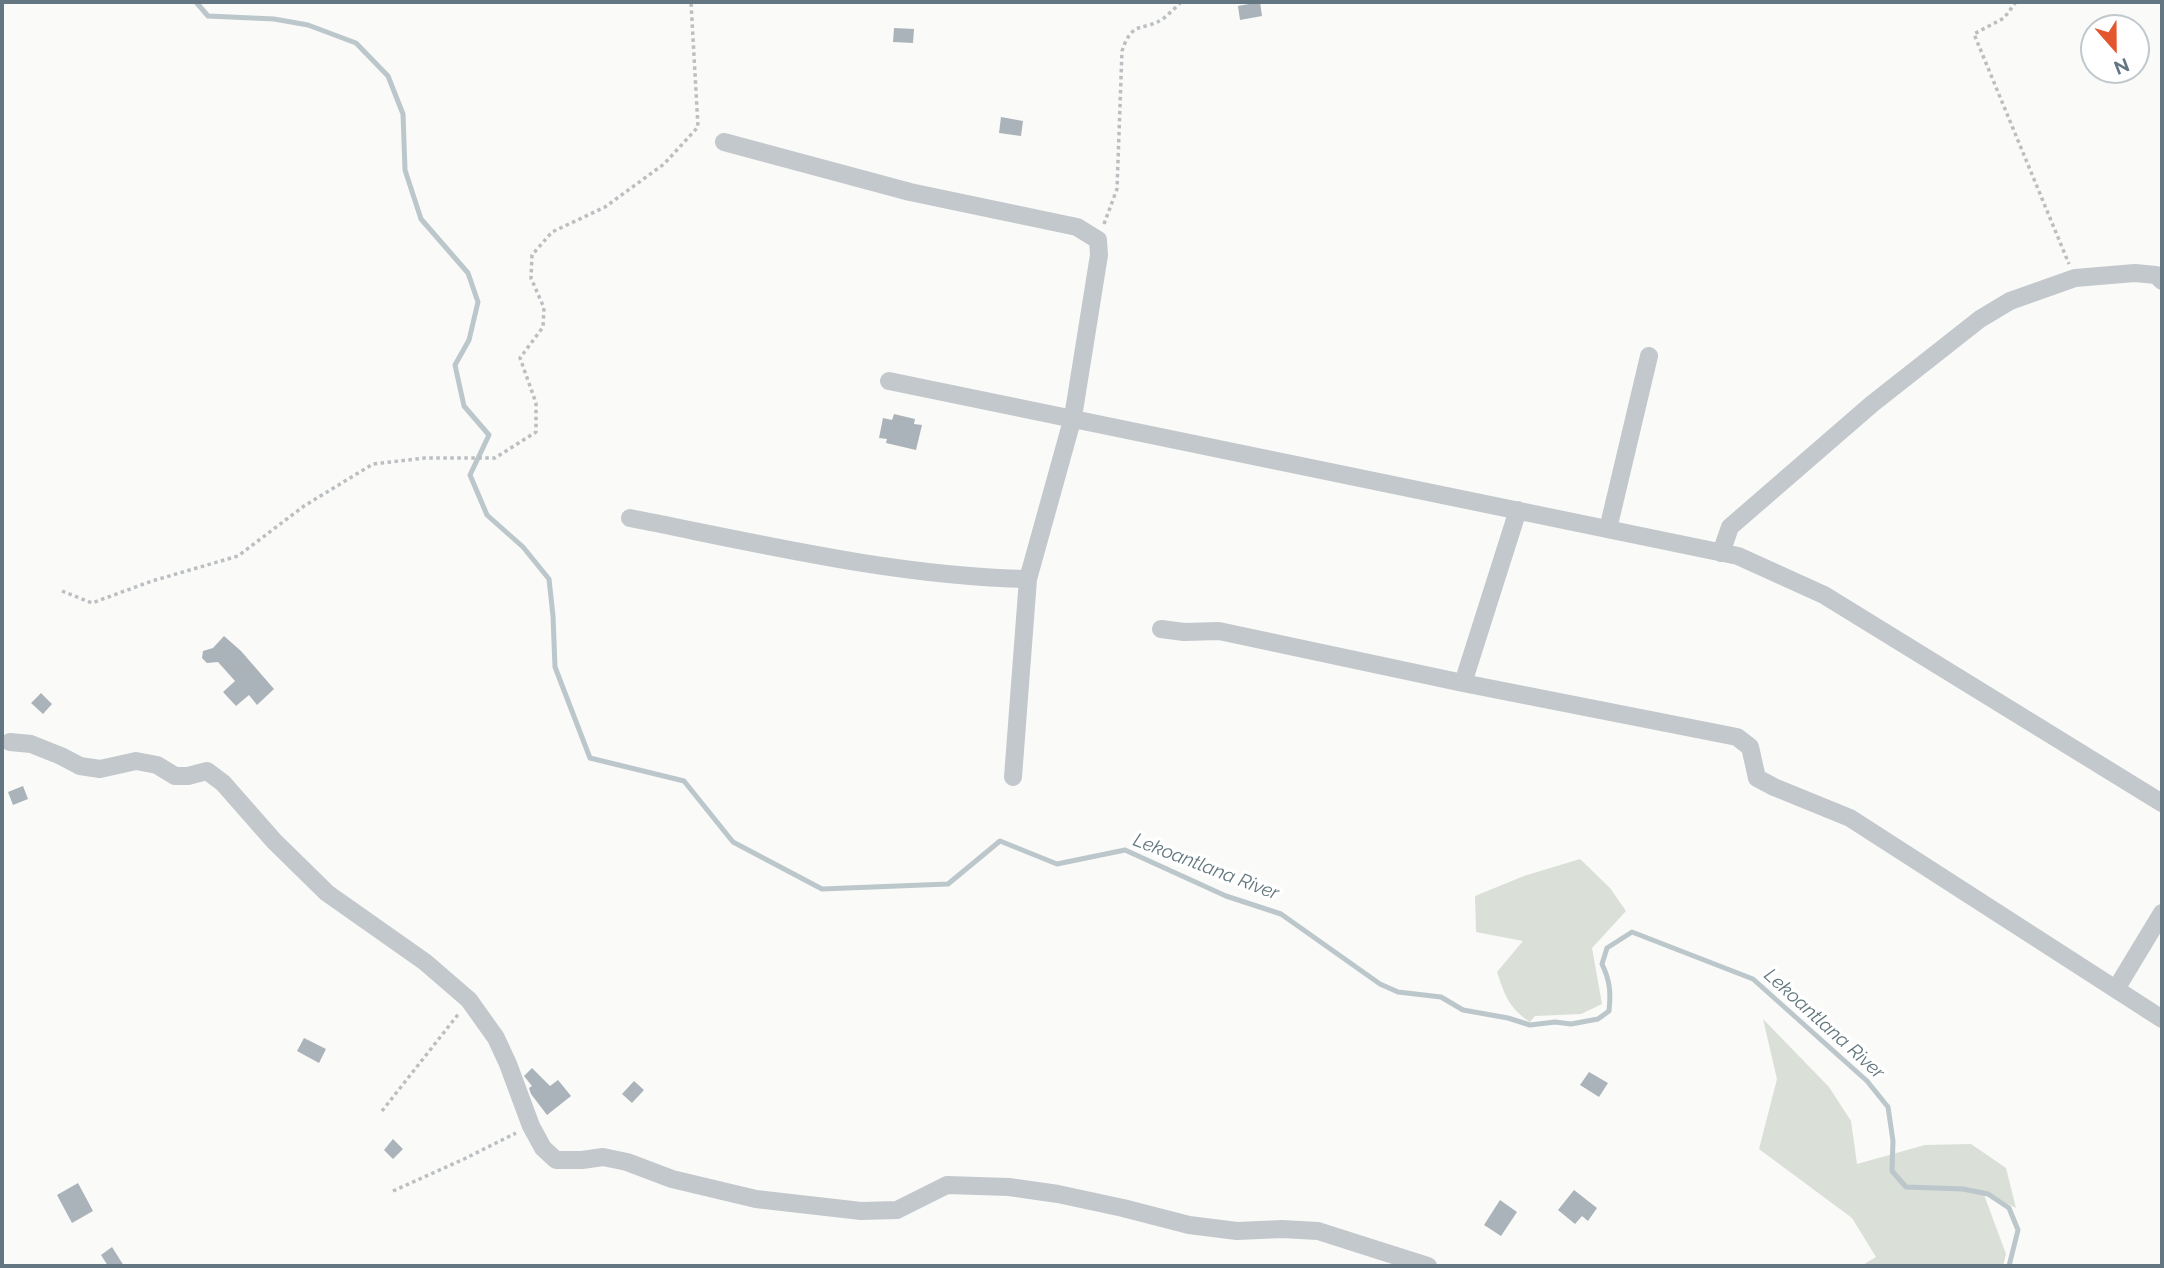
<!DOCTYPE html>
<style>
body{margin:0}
#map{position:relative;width:2164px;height:1268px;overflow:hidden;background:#fafaf8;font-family:Raleway,sans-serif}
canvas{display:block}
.frame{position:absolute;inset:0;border:4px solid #657683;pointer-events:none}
.north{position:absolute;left:2080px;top:14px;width:70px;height:70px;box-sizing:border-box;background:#fff;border:2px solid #c1c8cd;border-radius:50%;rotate:159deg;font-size:19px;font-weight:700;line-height:28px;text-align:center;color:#657683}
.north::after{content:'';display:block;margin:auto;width:24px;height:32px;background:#e4572e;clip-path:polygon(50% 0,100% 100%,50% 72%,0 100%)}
</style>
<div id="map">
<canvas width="2164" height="1268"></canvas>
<div class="frame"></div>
<div class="north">N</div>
</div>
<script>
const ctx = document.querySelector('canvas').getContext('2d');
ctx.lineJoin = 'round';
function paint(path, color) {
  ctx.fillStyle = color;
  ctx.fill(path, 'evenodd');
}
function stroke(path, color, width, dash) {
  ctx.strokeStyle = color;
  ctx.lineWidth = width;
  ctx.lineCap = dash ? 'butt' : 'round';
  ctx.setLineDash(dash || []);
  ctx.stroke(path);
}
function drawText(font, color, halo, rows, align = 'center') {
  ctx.font = font + ' Raleway,sans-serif';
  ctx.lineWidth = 7;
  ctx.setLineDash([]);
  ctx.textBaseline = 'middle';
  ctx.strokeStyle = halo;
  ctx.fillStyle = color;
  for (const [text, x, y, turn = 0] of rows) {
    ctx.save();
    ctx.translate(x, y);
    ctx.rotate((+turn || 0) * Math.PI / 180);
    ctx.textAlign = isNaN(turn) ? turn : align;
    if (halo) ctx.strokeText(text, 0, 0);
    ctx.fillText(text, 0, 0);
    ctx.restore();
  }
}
paint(new Path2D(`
 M1580 859 1610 888 1626 911 1592 948 1602 1004 1581 1014 1535 1016 1530 1022C1509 1008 1505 996 1497 972L1523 941 1476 932 1475 896 1524 876Z
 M1763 1019 1829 1087 1851 1121 1857 1164 1925 1145 1971 1144 2006 1168 2016 1208 1983 1192 2006 1254 2003 1266H1861L1876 1257 1852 1218 1759 1149 1777 1079Z`), '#dadfd7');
stroke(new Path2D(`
 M196 2 208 16 274 19 308 25 356 43 388 76 403 114 405 170 421 219 468 273 478 302 469 340 455 365 464 406 489 435 470 475 487 515 523 547 549 579 553 616 555 667 590 758 684 781 733 842 822 889 948 884 1000 841 1057 864 1125 850 1226 896 1281 914 1380 984 1398 992 1441 997 1463 1010 1508 1018 1530 1025 1555 1022 1571 1024 1598 1019 1609 1011C1611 992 1610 981 1602 964L1607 948 1632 932 1753 979 1867 1081 1888 1107 1893 1141 1892 1171 1906 1187 1963 1189 1988 1194 2009 1208 2018 1230 2009 1266`), '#bbc7cb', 5);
paint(new Path2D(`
 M1260 2 1262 16 1240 20 1238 6Z
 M894 28 914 29 913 43 893 42Z
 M1001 117 1023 121 1021 136 999 133Z
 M894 414 915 419 914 424 922 425 916 450 886 443 887 439 879 438 883 418 892 420Z
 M224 636 241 651 274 689 257 705 249 695 236 706 223 692 235 681 218 662 207 663 202 658 203 651 213 648Z
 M41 693 52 704 43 714 31 703Z
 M23 786 28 799 13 805 8 792Z
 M304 1038 326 1049 319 1063 297 1051Z
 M532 1068 550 1086 558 1080 571 1096 547 1115 531 1094 529 1088 532 1086 524 1076Z
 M1589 1072 1608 1083 1599 1097 1580 1085Z
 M634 1081 644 1090 632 1103 622 1094Z
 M393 1139 403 1149 393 1159 384 1150Z
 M78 1183 93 1211 72 1223 57 1195Z
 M1574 1190 1597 1208 1588 1221 1582 1216 1575 1224 1558 1210Z
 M1500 1200 1517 1212 1501 1236 1484 1225Z
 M112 1247 124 1266H108L101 1255Z`), '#aab3b9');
stroke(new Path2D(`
 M2016 2 2004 18 1974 34 2069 264
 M1104 224 1117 189 1122 51C1133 18 1143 33 1164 18 1170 13 1176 7 1181 2
 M62 591 92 603 152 581 238 556 304 506 373 464 425 458H495L536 432V403L520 358 543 327 544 308 531 278 532 255 552 232 605 207 664 164 698 127 691 2
 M382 1111 460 1012
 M393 1191 464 1159 516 1133`), '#bbbfc2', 3.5, [3.5, 3.5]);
stroke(new Path2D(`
 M724 142 910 192 1077 227 1098 240 1099 255 1073 417 1028 579 1013 777
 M889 381 1738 556 1824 595 2162 803
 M630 518C762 544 894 576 1028 579
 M1608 529 1649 356
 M1721 553 1730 527 1872 404 1980 319 2010 301 2075 278 2135 273 2156 275 2162 281
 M1161 629 1184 632 1219 631 1463 683 1737 737 1750 747 1757 778 1774 787 1850 818 2162 1019
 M1463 683 1518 510
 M10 742 31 744 61 756 80 766 100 769 136 761 157 765 175 776H188L207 771 223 783 274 841 327 893 425 962 469 1000 496 1038 508 1064 531 1126 543 1148 556 1160H582L603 1157 627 1162 672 1179 756 1199 861 1211 897 1210 947 1185 1009 1187 1058 1194 1123 1208 1189 1225 1237 1231 1282 1229 1318 1231 1428 1266
 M2116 989 2162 913`), '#c3c8cc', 18);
drawText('italic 19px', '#60757c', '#fff', [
 ["Lekoantlana River",1206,867,21],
 ["Lekoantlana River",1824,1024,42]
]);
</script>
